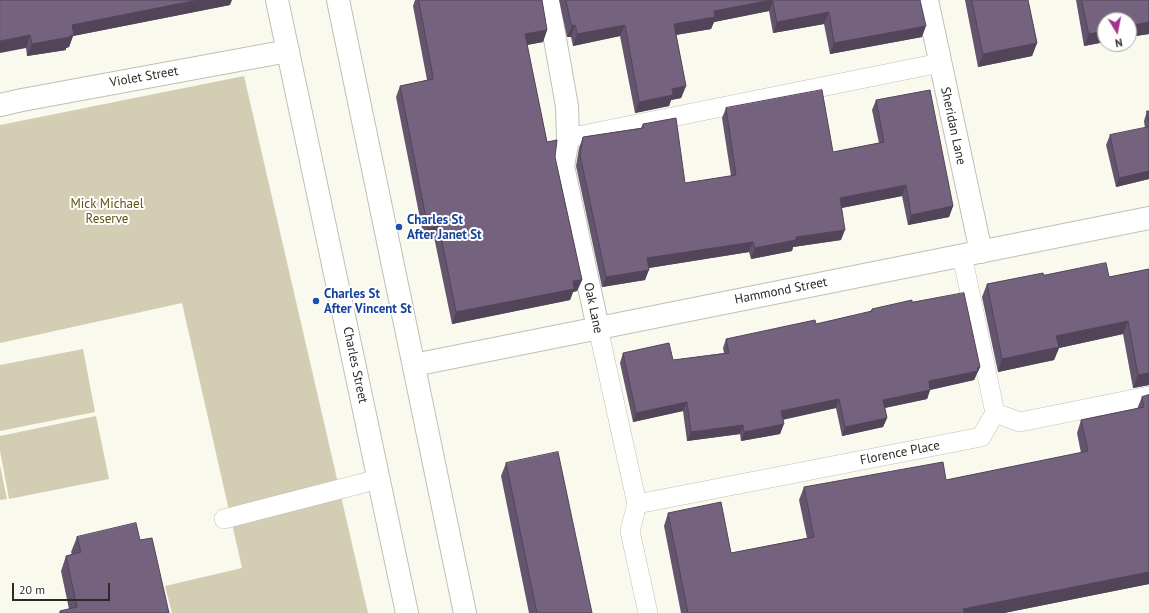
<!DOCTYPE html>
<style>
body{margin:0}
#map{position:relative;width:1149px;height:613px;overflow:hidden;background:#faf9ee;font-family:"PT Sans",sans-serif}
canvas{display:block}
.north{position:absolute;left:1097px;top:12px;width:40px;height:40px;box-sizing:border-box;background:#fff;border:1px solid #aaaaa8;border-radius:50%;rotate:170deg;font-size:11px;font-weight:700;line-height:16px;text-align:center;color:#2a2a26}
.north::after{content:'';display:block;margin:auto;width:14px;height:18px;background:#a5338e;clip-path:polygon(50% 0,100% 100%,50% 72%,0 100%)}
.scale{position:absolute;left:12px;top:583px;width:98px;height:18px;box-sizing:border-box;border:2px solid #2a2a26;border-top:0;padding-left:5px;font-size:12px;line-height:14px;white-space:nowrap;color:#2a2a26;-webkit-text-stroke:3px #fff;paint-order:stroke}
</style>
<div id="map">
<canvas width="1149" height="613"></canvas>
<div class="north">N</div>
<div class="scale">20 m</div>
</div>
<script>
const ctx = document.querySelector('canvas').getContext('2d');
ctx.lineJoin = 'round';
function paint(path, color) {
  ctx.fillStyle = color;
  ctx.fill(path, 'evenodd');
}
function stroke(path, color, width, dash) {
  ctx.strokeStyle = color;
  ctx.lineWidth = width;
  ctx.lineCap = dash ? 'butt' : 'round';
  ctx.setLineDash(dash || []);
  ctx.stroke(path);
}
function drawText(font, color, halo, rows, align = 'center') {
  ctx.font = font + ' "PT Sans",sans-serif';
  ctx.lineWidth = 4;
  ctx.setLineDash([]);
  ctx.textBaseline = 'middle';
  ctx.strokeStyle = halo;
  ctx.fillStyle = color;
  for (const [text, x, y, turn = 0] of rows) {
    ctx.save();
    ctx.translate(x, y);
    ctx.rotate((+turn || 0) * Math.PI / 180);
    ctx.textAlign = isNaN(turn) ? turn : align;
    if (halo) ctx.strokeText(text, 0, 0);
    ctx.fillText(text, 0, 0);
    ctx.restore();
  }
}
paint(new Path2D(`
 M244 76 368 613H172L165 586 242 568 182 303 0 343V125Z
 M83 349 95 412 0 431V365Z
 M96 416 109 479 9 499 0 451V436Z
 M0 465 7 499 0 500Z`), '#d3ceb3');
const lane = new Path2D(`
 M568 138 940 63
 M962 255 995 413
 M598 328 637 504 630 531 648 613
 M995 413 1020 422 1149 396
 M637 504 981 437 995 413
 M224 519 379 479`);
const street = new Path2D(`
 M548 0 567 106 568 138 563 166 598 328
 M927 0 981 252
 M0 105 22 100 288 51
 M414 365 1149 218`);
const highway = new Path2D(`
 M277 0 407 613
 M338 0 465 613`);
stroke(lane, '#c1bfb5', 20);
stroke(street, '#c1bfb5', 24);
stroke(highway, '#c1bfb5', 24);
stroke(lane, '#fff', 19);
stroke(street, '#fff', 22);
stroke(highway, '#fff', 22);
paint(new Path2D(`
 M0 0 230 5 73 36 69 47 66 48V50L27 56 26 48Z
 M415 0H542L547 30 543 42 527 45 547 142 555 157 582 280 577 291 573 292 570 300 452 324 434 237 424 239 396 97 400 86 427 80 413 6Z
 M559 0H920L922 37 830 54 824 24 773 33 769 11 714 22 711 29 676 35 686 86 681 98 671 100 669 106 635 113 620 36 573 46 571 37H567Z
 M965 0H1028L1037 43 1032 56 978 67Z
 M1076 0H1149V34L1129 37 1105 20V42L1084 46Z
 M876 100 953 206 949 217 908 225 902 196 842 208 841 240 793 247 792 251 751 259 749 252 648 268 645 280 602 287 576 166 579 148 583 137 641 128 643 124 685 183 731 176 722 118 726 108 833 152 879 143 872 110Z
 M1147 111H1149V179L1116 187 1106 145 1110 135 1145 128 1144 121Z
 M1149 269V385L1133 388 1123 334 1059 348 1054 360 998 372 982 297 987 284 1044 275 1109 277Z
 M912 302 980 367 974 380 930 390 927 399 885 408 887 418 883 427 842 436 836 408 783 419 780 434 741 441 740 434 687 441 683 411 633 422 620 363 623 353 673 360 724 353 723 348 726 339 816 324 870 312 872 309Z
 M1149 395V584L1004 613H681L664 526 668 513 731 553 807 538 799 500 804 487 946 480 1081 453 1077 433 1081 420 1137 409 1142 397Z
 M506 463 592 613H529L501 476Z
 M77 537 140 540 169 613H59L60 611 69 609 61 571 66 556 72 555 71 552Z`), '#65546d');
paint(new Path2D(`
 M198 0H232L230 5 73 36 69 47 66 48V50L27 56 32 44 72 25Z
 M773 0 769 11 714 22 711 29 669 36 674 24 714 11Z
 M829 12 824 24 773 33 777 22Z
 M1149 22V34L1129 37V26Z
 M575 25 571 37H567L572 26Z
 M625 25 620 36 573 46 577 34Z
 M926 26 922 37 830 54 834 43Z
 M547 30 543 42 521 46 525 34Z
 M1105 31V42L1084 46 1089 34Z
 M30 35 26 48 0 53V41Z
 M1037 43 1032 56 978 67 983 54Z
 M686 86 681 98 671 100 669 106 635 113 639 102 672 89Z
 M1149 171V179L1116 187 1119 178Z
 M906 185 902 196 836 209 840 198Z
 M953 206 949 217 908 225 911 215Z
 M439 226 434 237 424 239 428 228Z
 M845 230 841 240 793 247 792 251 751 259 755 248 796 237Z
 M753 242 749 252 643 269 647 258Z
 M649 270 645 280 602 287 606 277Z
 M582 280 577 291 573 292 570 300 452 324 456 312 573 281Z
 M1128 321 1123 334 1059 348 1054 360 998 372 1002 359 1056 336Z
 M980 367 974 380 925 391 929 381Z
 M1149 373V385L1133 388 1138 375Z
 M930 390 927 399 879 409 883 400Z
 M839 399 836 408 778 421 781 411Z
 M687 402 683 411 633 422 636 413Z
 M887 418 883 427 842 436 845 427Z
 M784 424 780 434 741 441 744 432Z
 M743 425 740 434 687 441 691 432Z
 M1149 572V584L1004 613H962L963 609Z`), '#524559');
const building = new Path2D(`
 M0 0H198L72 25 74 35 70 36V37L32 44 30 35 0 41Z
 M419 0H542L547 30 525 34 547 142 557 140 555 157 582 280 573 281 574 289 456 312 439 226 428 228 400 86 433 79Z
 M566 0H772L714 11 715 17 674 24 686 86 672 89 673 95 639 102 625 25 577 34 575 25 572 26Z
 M773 0H920L926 26 834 43 829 12 777 22Z
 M972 0H1028L1037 43 983 54Z
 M1082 0H1149V22L1129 26V20H1105V31L1089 34Z
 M822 90 833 152 884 142 876 100 930 90 953 206 911 215 906 185 840 198 845 230 796 237V240L755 248 753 242 647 258 649 270 606 277 580 155 583 137 643 128V124L676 118 685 183 736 175 726 108Z
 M1147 111H1149V123Z
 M1149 127V171L1119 178 1110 135Z
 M1106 263 1109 277 1149 269V373L1138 375 1128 321 1056 336 1059 347 1002 359 987 284 1043 273 1044 275Z
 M964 293 980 367 977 368 978 371 929 381 930 390 883 400 887 418 845 427 839 399 781 411 784 424 744 432 743 425 691 432 687 402 636 413 623 353 669 343 673 360 729 353 726 339 815 320 816 324 872 311V309L912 300V302Z
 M1149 395V572L963 609 964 613H688L668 513 721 502 731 553 814 537 804 487 943 462 946 480 1088 451 1081 420 1144 407 1142 397Z
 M558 452 592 613H537L506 463Z
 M136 523 140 540 152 538 169 613H61L60 611 77 607 66 556 81 552 77 537Z`);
paint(building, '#75627f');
stroke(building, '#524559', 1);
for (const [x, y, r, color] of [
 [399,227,4,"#1a4fb4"],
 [316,301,4,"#1a4fb4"]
]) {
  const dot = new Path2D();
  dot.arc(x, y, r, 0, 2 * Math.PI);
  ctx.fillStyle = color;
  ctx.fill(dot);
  stroke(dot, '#fff', 1.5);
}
drawText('13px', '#2a2a26', '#fff', [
 ["Violet Street",144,77,-10],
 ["Sheridan Lane",953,126,78],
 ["Hammond Street",781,291,-11],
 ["Oak Lane",593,308,78],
 ["Charles Street",355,365,78],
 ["Florence Place",900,453,-11]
]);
drawText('13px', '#5e5417', '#fff', [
 ["Mick Michael",107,204],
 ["Reserve",107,219]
]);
drawText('bold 13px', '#164399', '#fff', [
 ["Charles St",407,220],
 ["After Janet St",407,235],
 ["Charles St",324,294],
 ["After Vincent St",324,309]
], 'left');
</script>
